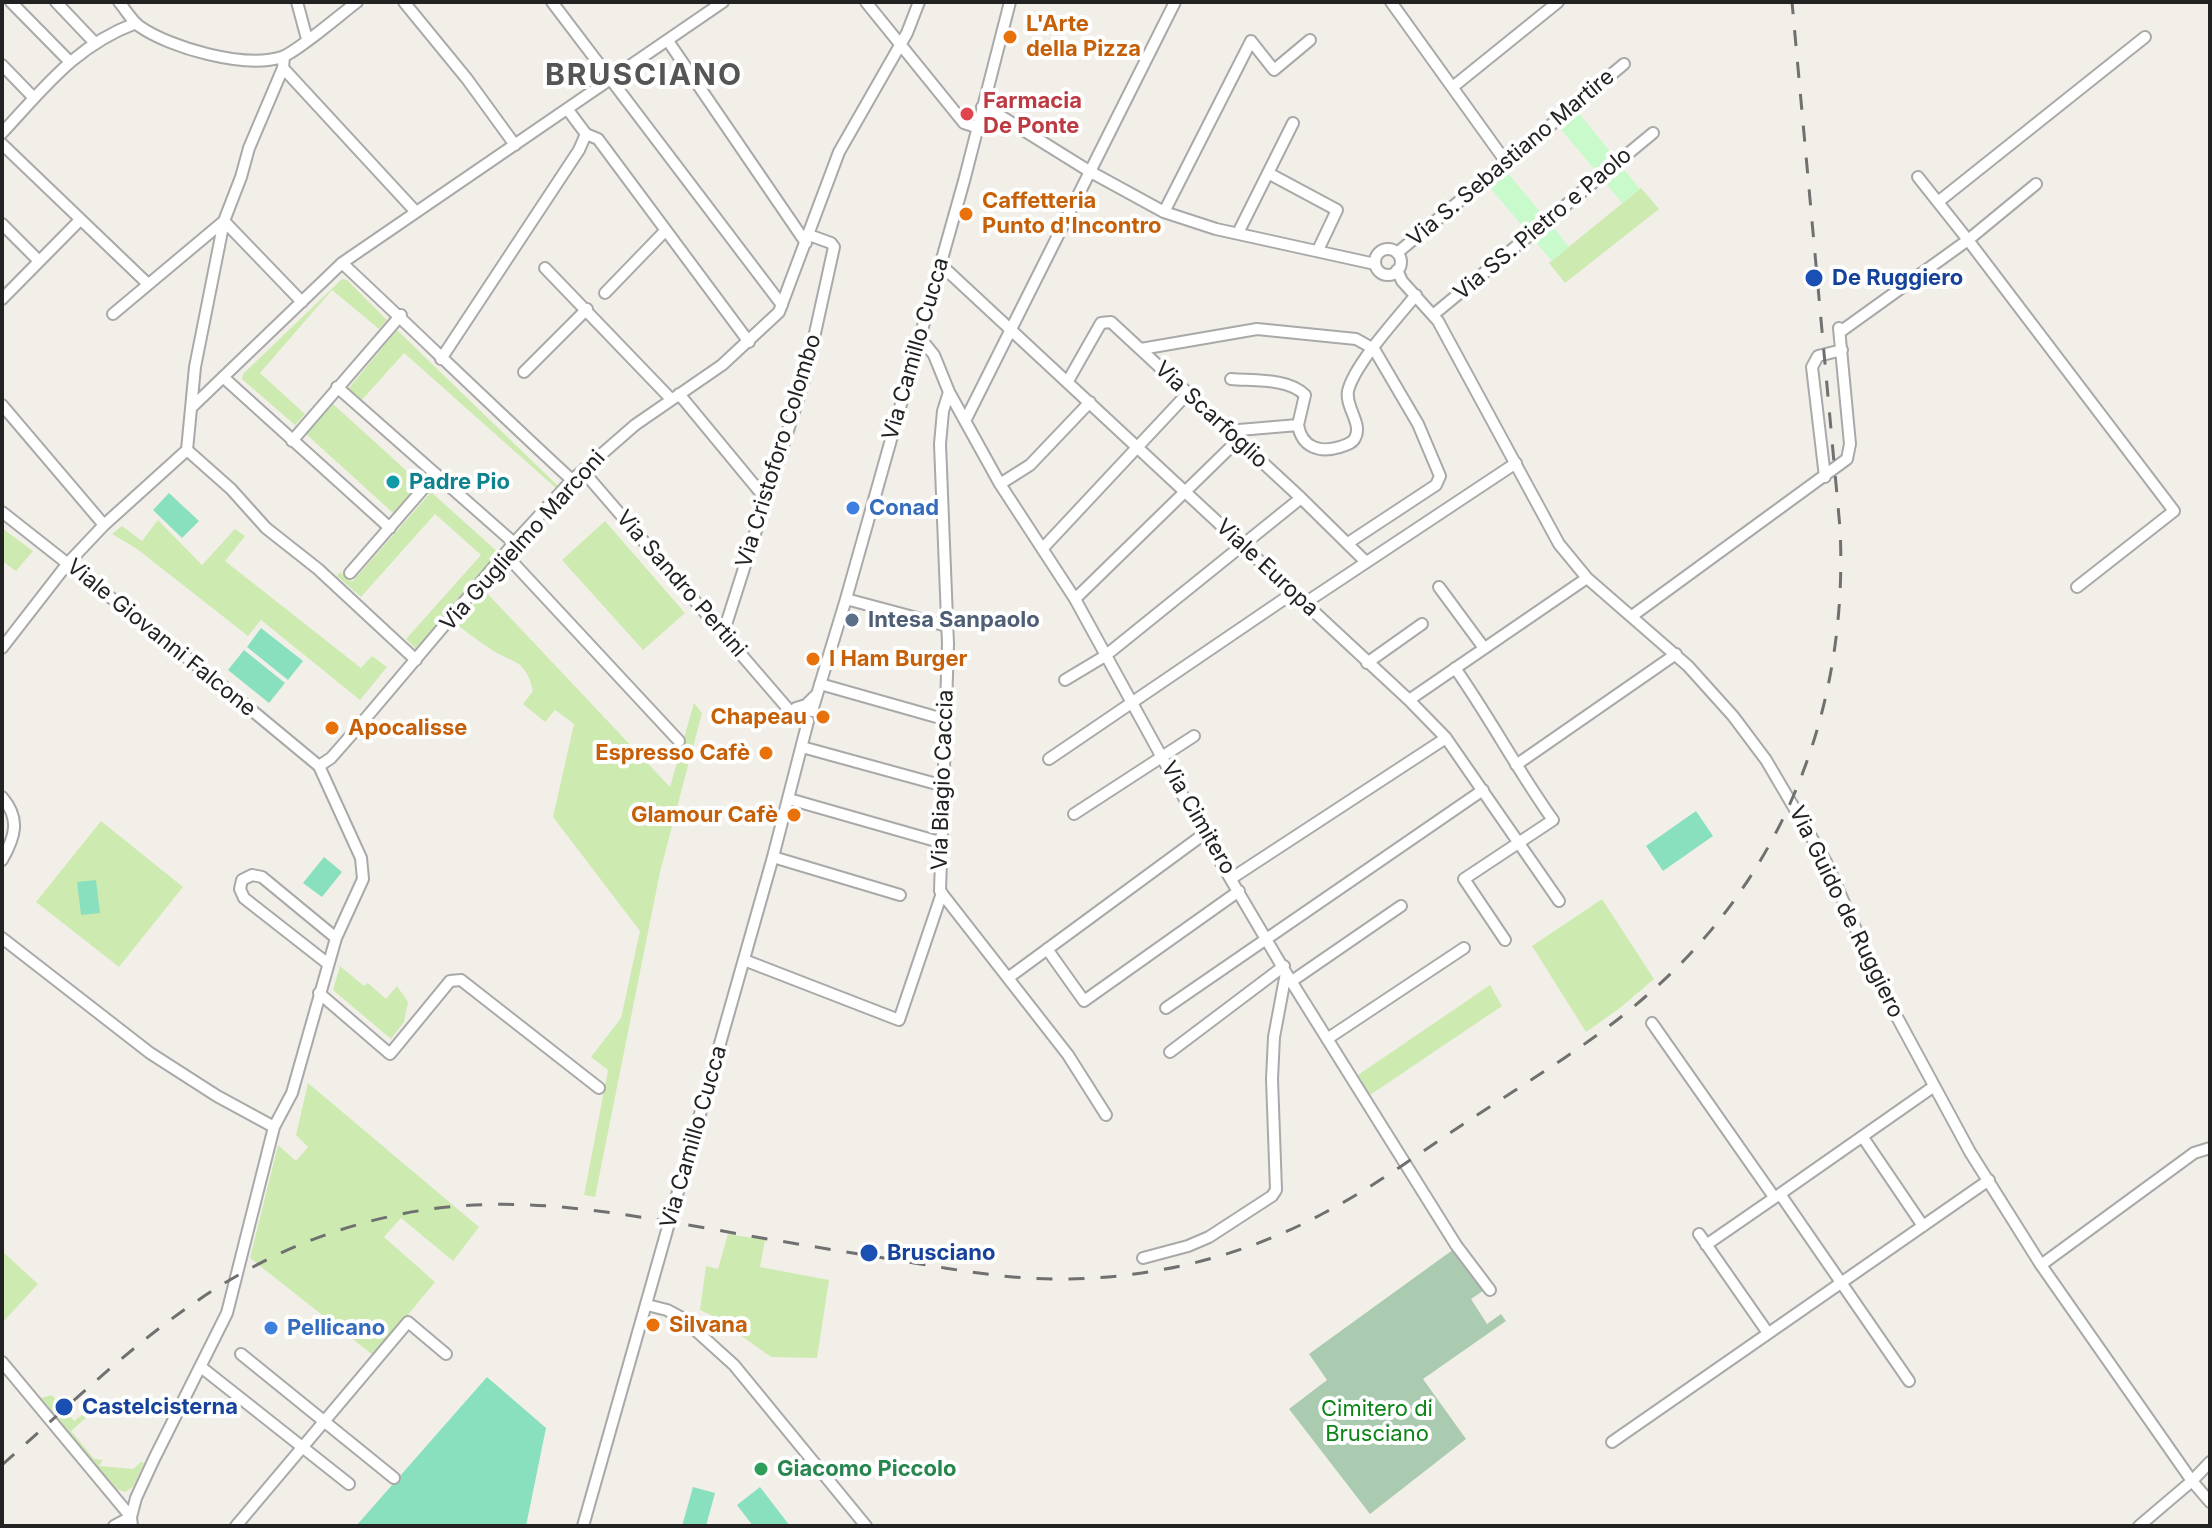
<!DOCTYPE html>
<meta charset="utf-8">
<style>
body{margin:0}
#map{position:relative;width:2212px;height:1528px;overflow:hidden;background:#f2efe9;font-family:Inter,sans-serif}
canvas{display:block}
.frame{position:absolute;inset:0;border:4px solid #222;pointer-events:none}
</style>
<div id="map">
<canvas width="2212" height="1528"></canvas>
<div class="frame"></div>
</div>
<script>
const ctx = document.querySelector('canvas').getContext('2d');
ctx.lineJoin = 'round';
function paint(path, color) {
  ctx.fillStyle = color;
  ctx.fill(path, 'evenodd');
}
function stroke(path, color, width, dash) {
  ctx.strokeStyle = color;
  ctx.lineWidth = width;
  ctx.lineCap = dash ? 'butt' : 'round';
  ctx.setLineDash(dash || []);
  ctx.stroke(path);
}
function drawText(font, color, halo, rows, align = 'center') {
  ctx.font = font + ' Inter,sans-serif';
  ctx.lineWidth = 8;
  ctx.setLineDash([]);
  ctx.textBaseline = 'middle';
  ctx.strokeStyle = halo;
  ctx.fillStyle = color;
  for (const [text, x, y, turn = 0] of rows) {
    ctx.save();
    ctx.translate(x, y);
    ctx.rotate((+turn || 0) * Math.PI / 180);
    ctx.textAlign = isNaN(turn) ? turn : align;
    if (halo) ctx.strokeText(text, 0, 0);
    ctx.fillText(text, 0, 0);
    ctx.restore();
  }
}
paint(new Path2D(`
 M1641 188 1659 209 1565 283 1549 263Z
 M342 279 347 280 387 320 379 329 332 290 260 373 305 414 295 425 242 379 243 374Z
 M397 330 557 485V489L404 353 361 401 348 389Z
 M333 404 420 483 393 513 306 434Z
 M431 492 500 554 416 649 406 639 481 555 435 514 361 597 337 576 340 572 352 582Z
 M158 520 202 565 235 529 245 536 225 561 361 668 372 656 387 667 360 700 261 620 248 636 137 549 112 534 122 526 142 541Z
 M605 521 685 613 643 650 562 560Z
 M2 528 33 551 16 571 2 561Z
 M485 591 670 787 694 703 702 713 660 872 595 1197 584 1195 608 1070 591 1057 621 1018 640 931 553 817 574 724 555 710 545 722 523 704 533 691C525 657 512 664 489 648 478 641 467 632 457 625Z
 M101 821 183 887 119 967 36 902Z
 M1602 899 1654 979 1620 1008 1586 1032 1532 946Z
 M340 966 364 986 368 983 386 999 397 986 408 1002 404 1022 391 1039 333 990Z
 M1490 985 1502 1006 1370 1095 1358 1075Z
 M308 1083 479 1227 453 1261 401 1218 384 1237 435 1282 374 1356 250 1258 278 1145 296 1161 308 1147 296 1135Z
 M728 1234 765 1240 760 1267 829 1280 817 1358 771 1357 715 1317 700 1310 706 1266 718 1269Z
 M2 1251 38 1284 2 1323Z
 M52 1395 74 1421 85 1413 88 1416 71 1431 94 1459 103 1460 99 1466 133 1469 141 1462 144 1463 133 1487 125 1492 116 1489 41 1398Z`), '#cdebb0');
paint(new Path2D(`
 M1454 1249 1483 1291 1471 1299 1487 1324 1501 1314 1506 1321 1423 1379 1466 1439 1370 1514 1289 1409 1327 1380 1309 1354Z`), '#aacbaf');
paint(new Path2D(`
 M1578 112 1613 155 1595 170 1559 127Z
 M1621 166 1640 189 1622 203 1604 181Z
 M1506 171 1542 214 1524 228 1488 185Z
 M1551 224 1569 247 1552 261 1533 239Z`), '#c8facc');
paint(new Path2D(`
 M169 493 199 521 182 538 153 510Z
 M261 628 303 661 288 680 247 647Z
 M244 650 285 683 269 703 228 670Z
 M1696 811 1713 836 1663 871 1646 846Z
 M324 857 342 872 322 897 303 883Z
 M96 880 100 913 81 915 77 882Z
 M487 1377 546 1428 526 1526H356Z
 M693 1487 715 1493 706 1526H682Z
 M760 1487 790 1526H753L737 1505Z`), '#88e0be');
const minor = new Path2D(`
 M11 2 70 62
 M56 2 94 42
 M119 2C126 10 131 20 139 26 170 48 245 69 282 57 297 52 341 14 357 2
 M297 2 307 39
 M404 2 467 79 515 145
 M552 2 782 305
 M866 2 964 123 976 127
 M1391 2 1506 162
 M668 41 806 243
 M2 65 34 98
 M283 68 416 212
 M1454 86 1558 2
 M982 107 991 110 1089 171 1164 212 1216 229 1375 264
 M568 110 586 134 598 139 749 342
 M2 133C45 87 75 46 136 23
 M2 144 148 284
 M1268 173 1337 210 1318 250
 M1918 177 1968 240 2036 184
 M1938 202 2145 37
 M1164 212 1251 41 1274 70 1310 40
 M224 221 302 302
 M2 224 39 261
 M1238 233 1293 123
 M1375 262a13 13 0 1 1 26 0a13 13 0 1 1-26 0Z
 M1397 253 1624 64
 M342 263C419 335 495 409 572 480
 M940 264 1409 700 1446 738 1559 901
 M545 268 671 399
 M1397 270 1402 281 1438 321 1559 544 1587 578 1688 666 1733 716 1766 760 1826 862 1884 993 1970 1152 2041 1265 2192 1481 2210 1502
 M605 293 665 231
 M2 299 80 220
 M113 314 224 221
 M1433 315 1653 133
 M1840 332 1968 240 2174 511 2077 587
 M918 342 926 345 934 355 949 392 1000 484 1075 599 1204 834 1286 973 1456 1245 1490 1290
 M1141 349 1257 329 1356 339 1374 349 1418 424 1440 476 1436 485 1348 543
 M441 359 579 150 586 134
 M524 372 587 309
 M223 377 390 528
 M1231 379C1254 381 1288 378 1305 395L1298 425
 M1068 381 1101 323 1111 322 1301 498 1366 562
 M337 387 514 543
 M949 392 943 411 940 444 948 644 940 891 1068 1055 1106 1115
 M679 394 765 498
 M2 405 104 525
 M192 407 342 263 723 2
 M966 419 1175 2
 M1227 431 1298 425C1302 448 1320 453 1340 447 1345 445 1352 444 1355 438 1363 424 1345 407 1348 391 1354 365 1398 317 1416 295
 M292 441 401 315
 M187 450 231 489 266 528 318 569 416 660
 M583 471 795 717
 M1825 477 1812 367 1818 356 1842 350
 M1000 484 1030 465 1090 402
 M2 512 214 679 319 766 361 858 363 879 336 938 292 1093 274 1127 227 1313 154 1459 136 1498 131 1517
 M1043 548 1188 393
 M505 554 679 741
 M350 573 436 474
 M1439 587 1484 648
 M846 599 947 626
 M1075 599 1237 441
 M1305 603 1516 463
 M1632 616 1847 459 1850 444 1839 328
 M723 634 806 374 834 247 831 243 809 235
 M2 648 68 563 104 525 187 450 195 367 224 221 241 177 249 148 283 68 284 56
 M1367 663 1422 624
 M1455 668C1490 718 1518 771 1553 820L1464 879 1505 940
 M1065 680 1105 656 1301 498
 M820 684 940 718
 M1409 700 1587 578
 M812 711 846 599 964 181 1010 2
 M796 719V708L806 705 815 696
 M802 747 944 786
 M1049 759 1293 593
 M1516 765 1676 654
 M319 766 331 758 360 725 514 543 572 480 635 425 722 365 779 312 839 152 907 33 919 2
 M2 797C21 819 15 837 2 860
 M789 799 943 843
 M1074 814 1194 736
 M773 857 900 895
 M1232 878 1446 738
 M2 938 150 1053 217 1096 274 1127
 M1047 949 1084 1001 1239 891
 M744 960 899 1020 942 893
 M327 963 244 898 240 889 242 880 252 875 262 877 336 938
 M1008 978 1204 834
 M1292 981 1401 906
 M319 993 390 1054 450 981 461 980 599 1088
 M1166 1008 1483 790
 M1652 1023 1774 1197
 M1327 1039 1464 948
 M1170 1052 1284 966
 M1864 1139 1923 1226
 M1699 1234 1768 1333
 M1706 1245 1777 1196
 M1143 1258 1188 1246 1209 1237 1272 1196 1276 1190 1272 1079 1274 1037 1286 973
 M2041 1265 2194 1153 2210 1148
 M647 1305 667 1310 682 1318 734 1365 866 1526
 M241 1354 394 1478
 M2 1362 131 1517 132 1526
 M201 1367 349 1484
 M1909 1381 1780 1194 1933 1087
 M1612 1442 1989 1180
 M114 1526 131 1517
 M236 1526 408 1322 446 1354
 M583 1526 773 857 808 721
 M2139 1526 2192 1481 2210 1462`);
stroke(minor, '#a9a9a9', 14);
stroke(minor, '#fff', 10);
stroke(new Path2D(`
 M2 1465C127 1354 222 1253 392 1216 504 1191 606 1211 717 1230 782 1242 848 1252 914 1263 964 1271 1014 1280 1065 1279 1155 1278 1245 1256 1324 1213 1372 1188 1417 1155 1462 1125 1523 1084 1589 1046 1645 997 1783 879 1849 708 1840 528L1792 2`), '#707070', 3, [16, 16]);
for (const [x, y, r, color] of [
 [1010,37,8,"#e8710a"],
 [967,114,8,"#e0444e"],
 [966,214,8,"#e8710a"],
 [1814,278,10,"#1a4fb4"],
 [393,482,8,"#0f9aa8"],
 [853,508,8,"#3f7fe0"],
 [852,620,8,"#5c6f8a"],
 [813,659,8,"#e8710a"],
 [823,717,8,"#e8710a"],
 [332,728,8,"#e8710a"],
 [766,753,8,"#e8710a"],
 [794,815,8,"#e8710a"],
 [869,1253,10,"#1a4fb4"],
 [653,1325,8,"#e8710a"],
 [271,1328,8,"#3f7fe0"],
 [64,1407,10,"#1a4fb4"],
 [761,1469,8,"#2e9e5b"]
]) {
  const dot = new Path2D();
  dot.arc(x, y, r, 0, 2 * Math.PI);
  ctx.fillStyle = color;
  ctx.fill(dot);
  stroke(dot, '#fff', 3);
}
drawText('bold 22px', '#c56008', '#fff', [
 ["L'Arte",1026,24],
 ["della Pizza",1026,49],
 ["Caffetteria",982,201],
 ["Punto d'Incontro",982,226],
 ["I Ham Burger",829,659],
 ["Chapeau",807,717,"right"],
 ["Apocalisse",348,728],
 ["Espresso Cafè",750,753,"right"],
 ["Glamour Cafè",778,815,"right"],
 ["Silvana",669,1325]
], 'left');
drawText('bold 22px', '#be3a42', '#fff', [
 ["Farmacia",983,101],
 ["De Ponte",983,126]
], 'left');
drawText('22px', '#222', '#fff', [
 ["Via S. Sebastiano Martire",1511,158,-40],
 ["Via SS. Pietro e Paolo",1543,224,-40],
 ["Via Camillo Cucca",916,349,-74],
 ["Via Scarfoglio",1211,415,43],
 ["Via Cristoforo Colombo",779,451,-73],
 ["Via Guglielmo Marconi",523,541,-48],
 ["Viale Europa",1267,568,43],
 ["Via Sandro Pertini",681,584,49],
 ["Viale Giovanni Falcone",161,638,39],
 ["Via Biagio Caccia",943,780,-88],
 ["Via Cimitero",1198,818,60],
 ["Via Guido de Ruggiero",1846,912,64],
 ["Via Camillo Cucca",694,1137,-74]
]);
drawText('bold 22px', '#164399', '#fff', [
 ["De Ruggiero",1832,278],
 ["Brusciano",887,1253],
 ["Castelcisterna",82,1407]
], 'left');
drawText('bold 22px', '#0d838f', '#fff', [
 ["Padre Pio",409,482]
], 'left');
drawText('bold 22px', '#366cbe', '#fff', [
 ["Conad",869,508],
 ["Pellicano",287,1328]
], 'left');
drawText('bold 22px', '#4e5e75', '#fff', [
 ["Intesa Sanpaolo",868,620]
], 'left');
drawText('22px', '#0c8416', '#fff', [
 ["Cimitero di",1377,1409],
 ["Brusciano",1377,1434]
]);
drawText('bold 22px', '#27864d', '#fff', [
 ["Giacomo Piccolo",777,1469]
], 'left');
ctx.letterSpacing = '2px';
drawText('bold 30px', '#555', '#fff', [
 ["BRUSCIANO",644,76]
]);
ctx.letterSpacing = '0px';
</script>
